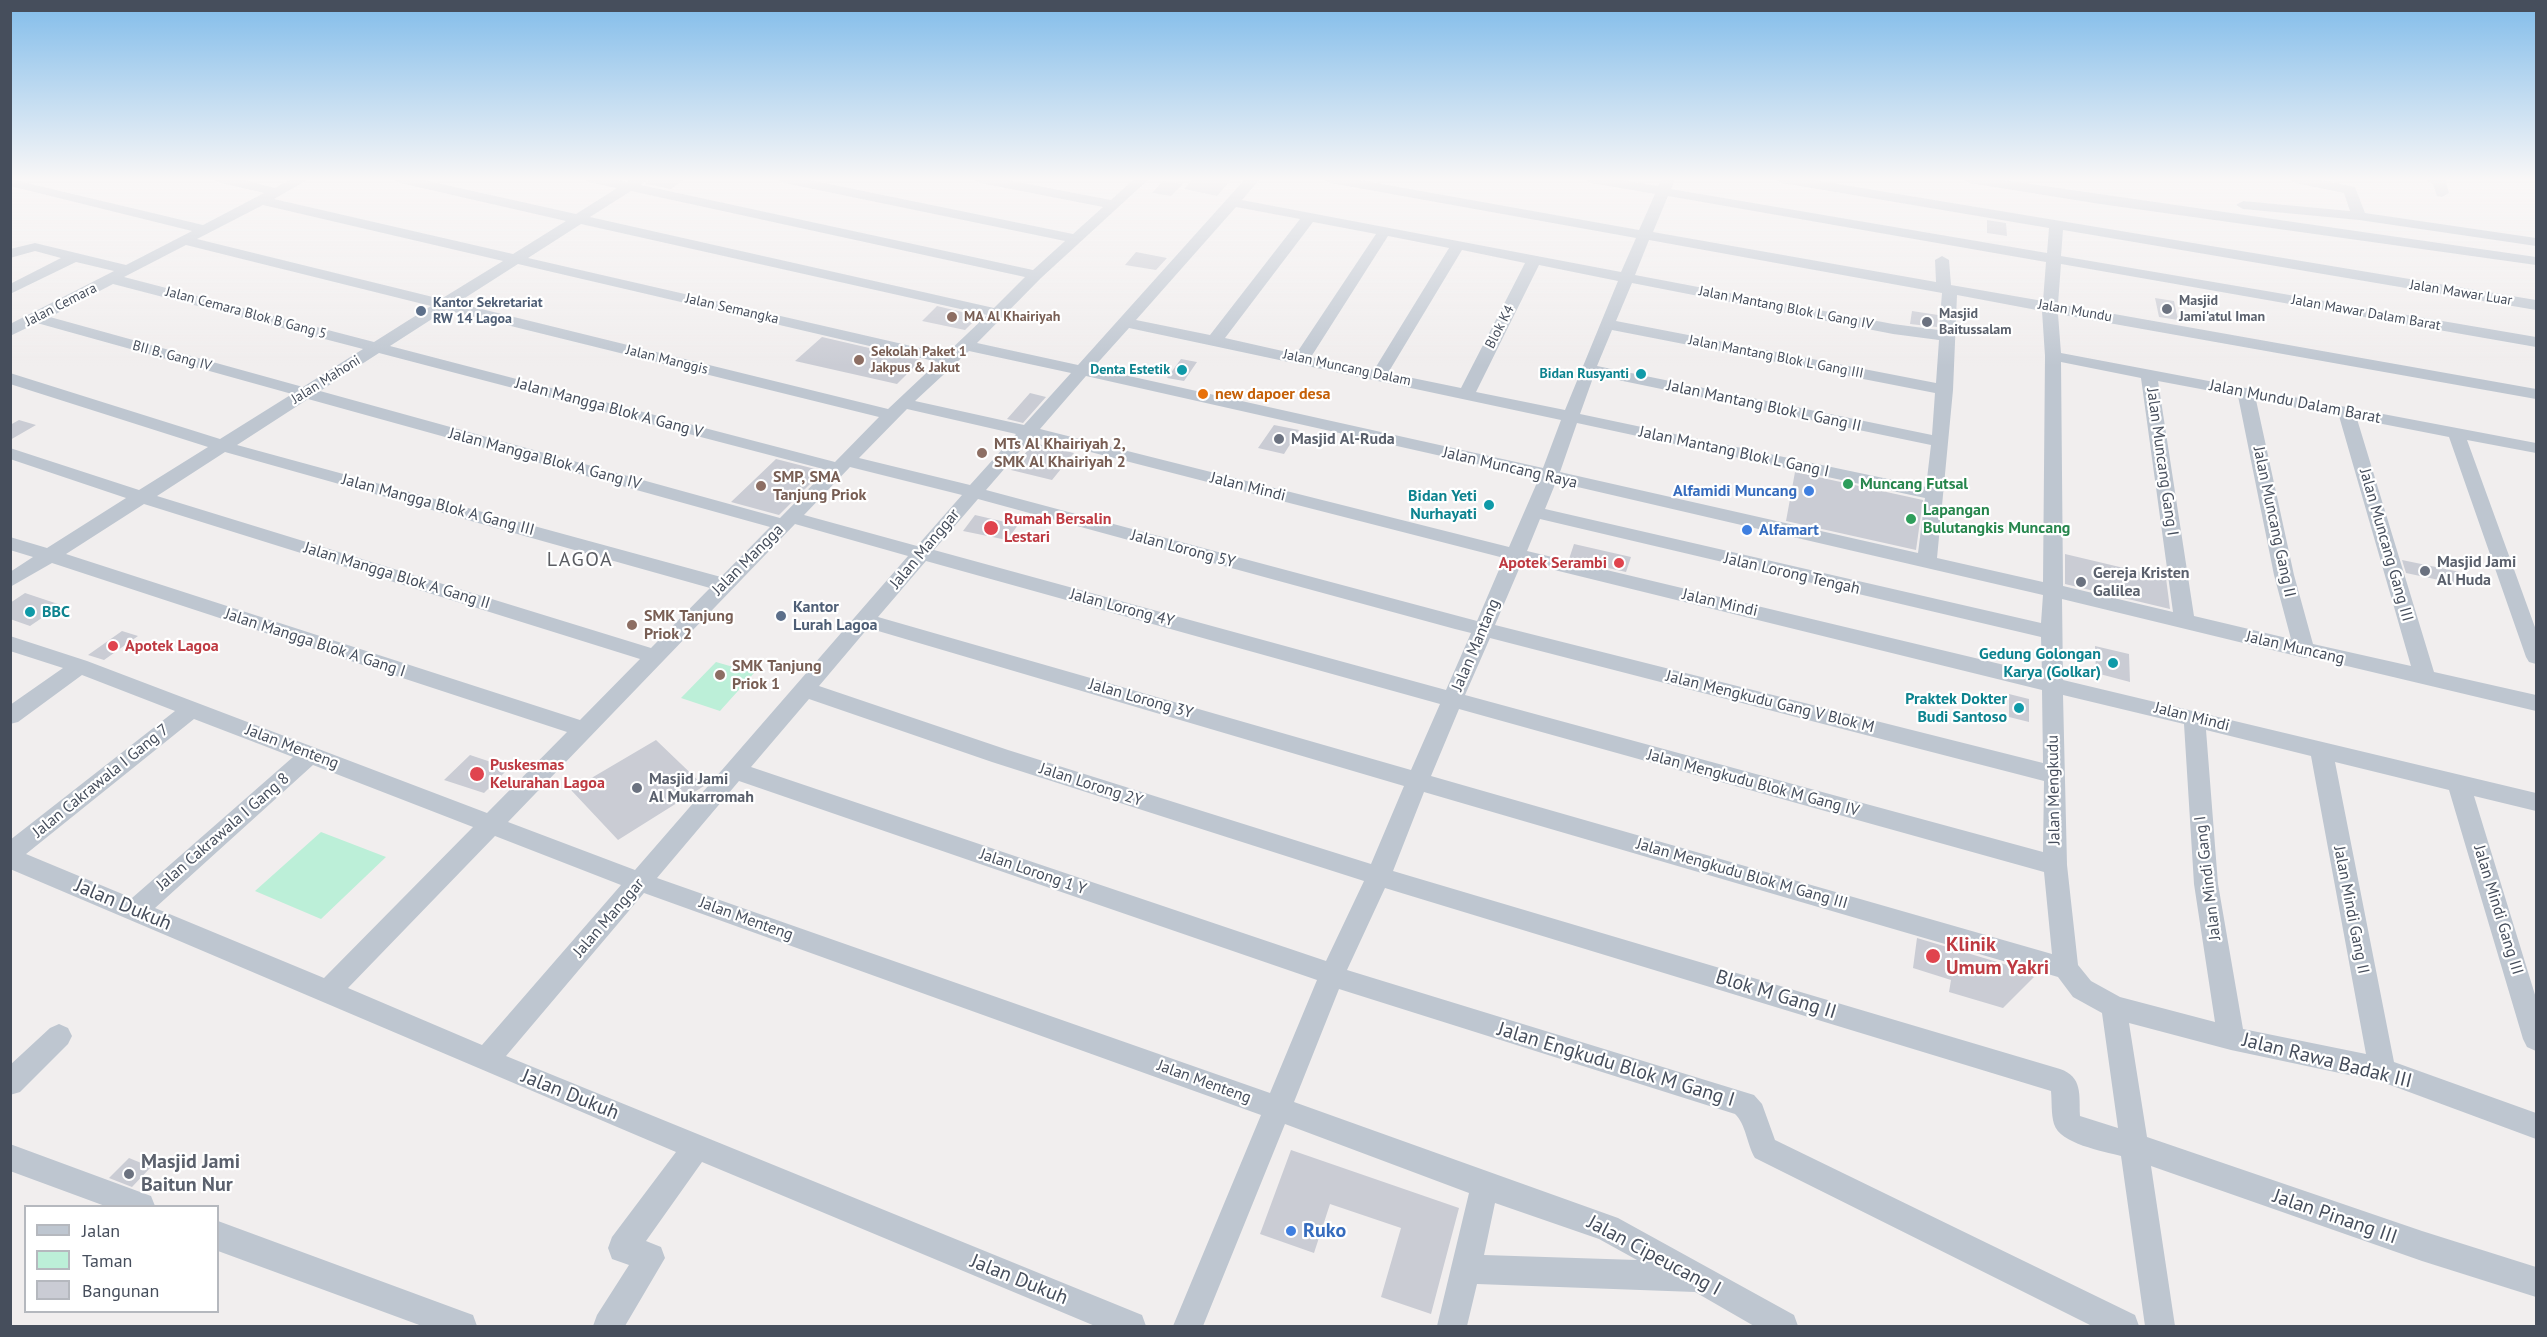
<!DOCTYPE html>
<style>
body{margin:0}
#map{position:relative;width:2547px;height:1337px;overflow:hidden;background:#f1eeee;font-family:"PT Sans",sans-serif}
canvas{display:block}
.frame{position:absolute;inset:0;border:12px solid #464e5c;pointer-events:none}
.legend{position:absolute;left:24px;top:1205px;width:195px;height:108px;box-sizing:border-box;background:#fff;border:2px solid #b5b8be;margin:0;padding:8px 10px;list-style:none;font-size:18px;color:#464e5c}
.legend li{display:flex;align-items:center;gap:12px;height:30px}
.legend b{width:30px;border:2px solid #b5b8be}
</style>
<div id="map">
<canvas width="2547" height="1337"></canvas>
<div class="frame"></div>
<ul class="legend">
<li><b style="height:8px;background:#bec6d0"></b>Jalan</li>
<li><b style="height:16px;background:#bcefd8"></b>Taman</li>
<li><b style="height:16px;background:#caccd4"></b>Bangunan</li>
</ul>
</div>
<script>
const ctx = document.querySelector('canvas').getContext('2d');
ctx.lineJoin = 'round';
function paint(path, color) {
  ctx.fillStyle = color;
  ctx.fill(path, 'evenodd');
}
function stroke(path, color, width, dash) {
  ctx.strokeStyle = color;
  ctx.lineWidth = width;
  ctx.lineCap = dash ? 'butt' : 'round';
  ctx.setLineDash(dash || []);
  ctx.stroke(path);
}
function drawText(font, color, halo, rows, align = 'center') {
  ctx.font = font + ' "PT Sans",sans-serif';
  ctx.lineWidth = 4.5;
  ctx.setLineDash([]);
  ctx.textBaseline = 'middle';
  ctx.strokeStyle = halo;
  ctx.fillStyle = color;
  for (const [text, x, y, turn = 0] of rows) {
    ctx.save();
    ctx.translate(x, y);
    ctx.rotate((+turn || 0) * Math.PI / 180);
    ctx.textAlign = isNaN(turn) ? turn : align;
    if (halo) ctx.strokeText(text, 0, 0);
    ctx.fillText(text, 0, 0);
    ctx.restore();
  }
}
paint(new Path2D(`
 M716 662 754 673 720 711 681 698Z
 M321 832 386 857 321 919 255 891Z`), '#bcefd8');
paint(new Path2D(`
 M650 179H684L671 189 646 184Z
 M1193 179H1232L1217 196 1184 189Z
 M1163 181 1183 184 1171 196 1152 193Z
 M1987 220 2006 223 2007 236 1987 233Z
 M1136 252 1167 258 1156 270 1125 265Z
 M2155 298 2174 301 2178 320 2159 317Z
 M937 306 979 316 965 330 922 321Z
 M1912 311 1938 315 1937 327 1910 324Z
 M822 337 921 360 897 384 795 361Z
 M1181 359 1197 362 1184 381 1167 378Z
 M1030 393 1046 397 1023 423 1007 419Z
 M19 420 36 425 10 440V425Z
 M1274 425 1299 430 1284 454 1258 448Z
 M1034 443 1074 453 1052 480 1011 470Z
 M776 459 823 471 779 515 731 502Z
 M1795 472 1923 500 1916 550 1786 521Z
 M975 515 1018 525 1007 540 963 531Z
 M1574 544 1631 557 1626 572 1569 559Z
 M2065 554 2166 578 2170 609 2065 584Z
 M2402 560 2460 572 2458 584 2406 573Z
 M25 593 61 605 30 626 10 619V603Z
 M122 631 138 636 104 660 88 655Z
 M2095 646 2129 654 2130 682 2096 673Z
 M2009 694 2029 699V722L2009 717Z
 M656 740 704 786 618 840 571 790Z
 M470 755 509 768 484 793 444 780Z
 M1917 938 2014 967 2034 977 2003 1008 1949 992 1951 980 1913 968Z
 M1291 1150 1459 1208 1431 1314 1381 1297 1401 1228 1330 1204 1314 1253 1260 1234Z
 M129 1158 151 1167 132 1187 109 1178Z`), '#caccd4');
paint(new Path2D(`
 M10 179 203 225 264 193 217 182 215 179H240L275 188 291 179H309L274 199 513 254 566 221 400 183 393 179H419L576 214 617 188 588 182 586 179H613L627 182 631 179H648L641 185 1033 270 1065 241 784 183 777 179H805L1073 234 1103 207 980 183 973 179H1002L1111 200 1134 179H1149L1041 278 977 343 1078 365 1245 179H1260L1242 200 1621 272 1636 238 1330 183 1323 179H1354L1639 230 1655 194 1591 183 1584 179H1616L1658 186 1661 179H1675L1671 189 2047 253 2049 228 1782 183 1775 179H1808L2536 300V310L2063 230 2061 256 2536 337V347L2061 264 2058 304 2536 389V399L2058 314 2061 353 2536 443V453L2467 440 2536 630V664L2529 662 2526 657 2449 437 2357 419 2434 672 2536 695V711L2309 657 2305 658 2062 599 2063 680 2536 793V811L2474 796 2536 998V1051L2527 1047 2523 1039 2449 790 2335 762 2394 1062 2536 1113V1139L2382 1082 2231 1050 2129 1023 2147 1137 2422 1231 2536 1267V1297L2422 1261 2151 1166 2175 1326H2145L2121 1156C2103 1151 2060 1144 2054 1124 2051 1114 2052 1101 2051 1091L1385 888 1347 970 1754 1095 1762 1104 1775 1140 2135 1315 2139 1326H2092L1755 1158C1747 1145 1746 1124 1735 1114L1339 989 1294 1102 1618 1218 1794 1315 1798 1326H1754L1695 1292 1477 1284 1467 1326H1437L1469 1193 1285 1124 1203 1326H1173L1261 1115 644 893 506 1056 1142 1315 1146 1326H1095L702 1162 646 1241 661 1247 665 1258 625 1326H593L597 1315 629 1265 612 1259 608 1248 612 1237 676 1152 10 869V840L175 711 82 675 18 722 10 724V705L63 668 10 651V636L87 661 487 813 567 732 52 563 10 587V572L33 557 10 550V537L47 548 126 498 10 459V448L139 490 208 447 10 384V373L220 439 292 394 37 323 10 336V324L114 271 76 262 10 294V284L61 258 35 251 10 258V249L35 243 126 265 192 231 10 186ZM631 191 1025 277 994 308 590 217ZM1668 196 2046 262 2043 301 1951 285 1949 260 1942 256 1935 260 1936 282 1653 232ZM263 205 503 261 441 299 197 239ZM1236 207 1300 219 1210 335 1136 320ZM1313 222 1376 234 1296 354 1225 338ZM581 224 987 315 946 354 528 258ZM1388 236 1449 248 1374 370 1311 357ZM1649 240 1942 293 1939 330 1893 324 1635 275ZM186 245 431 306 374 342 124 277ZM1462 250 1525 263 1461 388 1388 373ZM518 264 938 362 888 409 457 303ZM1539 265 1618 281 1565 410 1476 392ZM1632 283 1893 334 1939 340 1936 383 1616 321ZM113 284 363 349 303 387 50 317ZM1957 295 2042 311 2045 356 2043 582 1937 558 1953 390ZM446 310 879 417 835 462 390 346ZM1129 328 1561 420 1543 468 1093 368ZM1612 330 1935 393 1932 435 1597 366ZM969 351 1071 373 1024 425 915 401ZM379 353 827 470 780 518 320 391ZM2061 362 2141 378 2173 612 2063 586ZM1594 375 1931 445 1926 487 1580 414ZM1086 376 1539 478 1509 547 1040 429ZM2158 381 2238 396 2274 575 2291 639 2194 616ZM308 399 770 527 721 577 237 445ZM2256 400 2339 416 2411 666 2313 644 2294 575ZM907 409 1016 434 970 485 859 458ZM1577 423 1925 498 1918 553 1560 472ZM1032 437 1504 558 1477 621 986 490ZM225 452 710 588 651 648 157 496ZM850 467 962 495 917 546 804 515ZM1556 482 2043 595 2041 623 1545 509ZM978 499 1455 629 1471 633 1446 690 934 550ZM144 504 640 659 580 720 66 554ZM1540 519 2041 637 2042 674 1527 551ZM795 524 908 556 635 870 508 822ZM926 561 1440 704 1411 770 878 617ZM1522 562 2042 690 2043 763 1495 625ZM868 628 1404 786 1371 864 1008 750 819 686ZM1490 638 2044 781 2043 852 1465 695ZM2063 695 2184 724 2194 884 2215 1022 2120 997 2091 981 2078 965 2067 865ZM809 699 992 762 1364 881 1326 961 751 767ZM1459 709 2044 872 2052 954 1431 776ZM194 719 293 757 132 898 26 854ZM2206 730 2311 756 2366 1054 2243 1029 2218 884ZM313 765 473 827 324 978 155 908ZM739 781 1317 980 1270 1093 657 878ZM1424 792 2058 977 2073 997 2102 1013 2118 1128 2080 1116C2079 1095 2083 1077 2060 1069L1393 871ZM495 836 621 885 482 1045 348 988ZM1495 1203 1599 1239 1637 1260 1484 1255Z
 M1962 179H1996L2536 257V265L2100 204 1969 183Z
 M2288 179H2316L2355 187 2365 213 2536 238V246L2359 220 2243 209 2236 205 2243 201 2350 211 2344 193 2295 183Z
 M2424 179H2445L2449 193 2442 197 2437 196 2433 184Z
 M59 1024 68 1028 72 1036 68 1044 20 1092 10 1095V1065L50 1028Z
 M10 1144 151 1196 155 1206H105L10 1171Z
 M218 1221 462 1311 473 1315 477 1326H422L218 1251Z`), '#bec6d0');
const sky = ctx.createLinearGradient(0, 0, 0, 366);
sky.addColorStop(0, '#81bcea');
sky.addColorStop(0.49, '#f9f7f7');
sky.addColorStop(1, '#f9f7f700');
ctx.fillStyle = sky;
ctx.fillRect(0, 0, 2547, 366);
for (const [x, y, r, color] of [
 [2167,309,6,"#6b7280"],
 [421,311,6,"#5c6f8a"],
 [952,317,6,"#8d6e63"],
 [1927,322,6,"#6b7280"],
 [859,360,6,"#8d6e63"],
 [1182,370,6,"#0f9aa8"],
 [1641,374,6,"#0f9aa8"],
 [1203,394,6,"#e8710a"],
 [1279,439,6,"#6b7280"],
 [982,453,6,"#8d6e63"],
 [1848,484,6,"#2e9e5b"],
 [761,486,6,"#8d6e63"],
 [1809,491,6,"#3f7fe0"],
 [1489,505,6,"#0f9aa8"],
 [1911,519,6,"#2e9e5b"],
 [991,528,8,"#e0444e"],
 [1747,530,6,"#3f7fe0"],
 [1619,563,6,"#e0444e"],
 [2425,571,6,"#6b7280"],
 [2081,582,6,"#6b7280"],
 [30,612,6,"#0f9aa8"],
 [781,616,6,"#5c6f8a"],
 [632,625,6,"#8d6e63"],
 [113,646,6,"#e0444e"],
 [2113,663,6,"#0f9aa8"],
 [720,675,6,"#8d6e63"],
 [2019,708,6,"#0f9aa8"],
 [477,774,8,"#e0444e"],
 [637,788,6,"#6b7280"],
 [1933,956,8,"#e0444e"],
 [129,1174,6,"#6b7280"],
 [1291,1231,6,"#3f7fe0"]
]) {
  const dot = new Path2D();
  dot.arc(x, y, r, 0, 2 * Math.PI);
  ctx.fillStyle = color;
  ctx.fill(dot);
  stroke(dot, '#fff', 2);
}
drawText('14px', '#464e5c', '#fff', [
 ["Jalan Mawar Luar",2461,293,9],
 ["Jalan Cemara",61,305,-27],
 ["Jalan Mantang Blok L Gang IV",1786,308,11],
 ["Jalan Semangka",732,309,13],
 ["Jalan Mundu",2075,311,10],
 ["Jalan Cemara Blok B Gang 5",246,313,15],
 ["Jalan Mawar Dalam Barat",2366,313,10],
 ["Blok K4",1500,327,-63],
 ["BII B. Gang IV",172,356,15],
 ["Jalan Mantang Blok L Gang III",1776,357,11],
 ["Jalan Manggis",667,360,14],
 ["Jalan Muncang Dalam",1347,368,12],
 ["Jalan Mahoni",326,380,-32]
]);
drawText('bold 14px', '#5b616d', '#fff', [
 ["Masjid",2179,301],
 ["Jami'atul Iman",2179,317],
 ["Masjid",1939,314],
 ["Baitussalam",1939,330]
], 'left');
drawText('bold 14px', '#4e5e75', '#fff', [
 ["Kantor Sekretariat",433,303],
 ["RW 14 Lagoa",433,319]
], 'left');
drawText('bold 14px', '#785e54', '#fff', [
 ["MA Al Khairiyah",964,317],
 ["Sekolah Paket 1",871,352],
 ["Jakpus & Jakut",871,368]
], 'left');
drawText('bold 14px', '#0d838f', '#fff', [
 ["Denta Estetik",1170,370],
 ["Bidan Rusyanti",1629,374]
], 'right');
drawText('bold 16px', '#c56008', '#fff', [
 ["new dapoer desa",1215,394]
], 'left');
drawText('16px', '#464e5c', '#fff', [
 ["Jalan Mundu Dalam Barat",2295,402,11],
 ["Jalan Mantang Blok L Gang II",1764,406,12],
 ["Jalan Mangga Blok A Gang V",609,408,15],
 ["Jalan Mantang Blok L Gang I",1734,452,12],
 ["Jalan Mangga Blok A Gang IV",545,459,15],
 ["Jalan Muncang Gang I",2162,462,82],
 ["Jalan Muncang Raya",1510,468,13],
 ["Jalan Mindi",1248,487,14],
 ["Jalan Mangga Blok A Gang III",438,505,15],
 ["Jalan Muncang Gang II",2274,522,78],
 ["Jalan Muncang Gang III",2386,545,74],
 ["Jalan Manggar",925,549,-50],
 ["Jalan Lorong 5Y",1183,549,15],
 ["Jalan Mangga",748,560,-45],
 ["Jalan Lorong Tengah",1792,574,13],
 ["Jalan Mangga Blok A Gang II",397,576,17],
 ["Jalan Mindi",1720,603,13],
 ["Jalan Lorong 4Y",1122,608,15],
 ["Jalan Mangga Blok A Gang I",315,643,18],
 ["Jalan Mantang",1476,645,-67],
 ["Jalan Muncang",2295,648,13],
 ["Jalan Lorong 3Y",1141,699,16],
 ["Jalan Mengkudu Gang V Blok M",1770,702,14],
 ["Jalan Mindi",2192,717,14],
 ["Jalan Menteng",292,747,21],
 ["Jalan Cakrawala I Gang 7",101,781,-39],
 ["Jalan Mengkudu Blok M Gang IV",1753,783,15],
 ["Jalan Lorong 2Y",1091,785,18],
 ["Jalan Mengkudu",2054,790,-91],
 ["Jalan Cakrawala I Gang 8",223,832,-41],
 ["Jalan Lorong 1 Y",1033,872,19],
 ["Jalan Mengkudu Blok M Gang III",1742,874,16],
 ["Jalan Mindi Gang I",2208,878,-97],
 ["Jalan Mindi Gang II",2351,910,79],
 ["Jalan Mindi Gang III",2498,910,73],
 ["Jalan Manggar",609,918,-49],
 ["Jalan Menteng",746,919,20],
 ["Jalan Menteng",1204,1082,20]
]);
drawText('bold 16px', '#5b616d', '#fff', [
 ["Masjid Al-Ruda",1291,439],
 ["Masjid Jami",2437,562],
 ["Al Huda",2437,580],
 ["Gereja Kristen",2093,573],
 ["Galilea",2093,591],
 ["Masjid Jami",649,779],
 ["Al Mukarromah",649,797]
], 'left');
drawText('bold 16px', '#785e54', '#fff', [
 ["MTs Al Khairiyah 2,",994,444],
 ["SMK Al Khairiyah 2",994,462],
 ["SMP, SMA",773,477],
 ["Tanjung Priok",773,495],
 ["SMK Tanjung",644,616],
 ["Priok 2",644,634],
 ["SMK Tanjung",732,666],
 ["Priok 1",732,684]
], 'left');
drawText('bold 16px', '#27864d', '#fff', [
 ["Muncang Futsal",1860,484],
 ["Lapangan",1923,510],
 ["Bulutangkis Muncang",1923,528]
], 'left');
drawText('bold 16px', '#366cbe', '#fff', [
 ["Alfamidi Muncang",1797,491],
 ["Alfamart",1759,530,"left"]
], 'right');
drawText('bold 16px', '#0d838f', '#fff', [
 ["Bidan Yeti",1477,496],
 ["Nurhayati",1477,514],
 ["BBC",42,612,"left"],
 ["Gedung Golongan",2101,654],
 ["Karya (Golkar)",2101,672],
 ["Praktek Dokter",2007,699],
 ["Budi Santoso",2007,717]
], 'right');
drawText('bold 16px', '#be3a42', '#fff', [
 ["Rumah Bersalin",1004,519],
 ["Lestari",1004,537],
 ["Apotek Serambi",1607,563,"right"],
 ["Apotek Lagoa",125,646],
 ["Puskesmas",490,765],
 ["Kelurahan Lagoa",490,783]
], 'left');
drawText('bold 16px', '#4e5e75', '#fff', [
 ["Kantor",793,607],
 ["Lurah Lagoa",793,625]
], 'left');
ctx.letterSpacing = '1.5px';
drawText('20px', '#5b5d63', '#fff', [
 ["LAGOA",580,560]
]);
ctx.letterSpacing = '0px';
drawText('20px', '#464e5c', '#fff', [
 ["Jalan Dukuh",123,905,23],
 ["Blok M Gang II",1776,995,17],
 ["Jalan Rawa Badak III",2327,1061,14],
 ["Jalan Engkudu Blok M Gang I",1616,1065,17],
 ["Jalan Dukuh",570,1095,22],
 ["Jalan Pinang III",2335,1217,19],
 ["Jalan Cipeucang I",1654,1256,28],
 ["Jalan Dukuh",1019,1280,22]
]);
drawText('bold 20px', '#be3a42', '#fff', [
 ["Klinik",1946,945],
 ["Umum Yakri",1946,968]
], 'left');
drawText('bold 20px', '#5b616d', '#fff', [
 ["Masjid Jami",141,1162],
 ["Baitun Nur",141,1185]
], 'left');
drawText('bold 20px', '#366cbe', '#fff', [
 ["Ruko",1303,1231]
], 'left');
</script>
